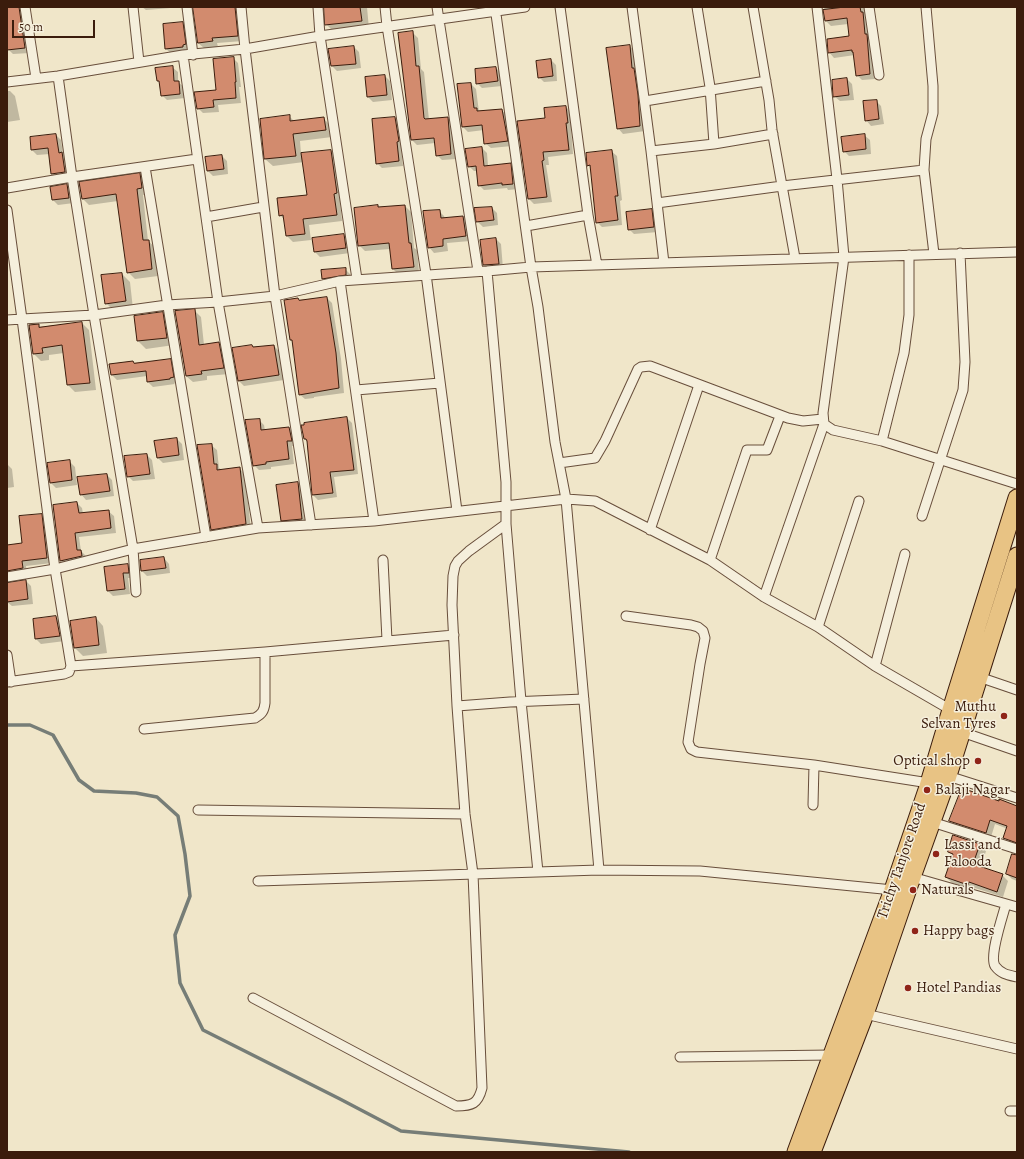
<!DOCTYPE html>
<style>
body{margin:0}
#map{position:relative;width:1024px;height:1159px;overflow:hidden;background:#f0e6c9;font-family:Alegreya,serif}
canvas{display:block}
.frame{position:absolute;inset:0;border:8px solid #3b1c0c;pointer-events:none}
.scale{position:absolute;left:12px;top:20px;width:83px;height:18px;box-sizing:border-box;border:2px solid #3b1c0c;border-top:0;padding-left:5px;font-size:12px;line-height:14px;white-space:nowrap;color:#3b1c0c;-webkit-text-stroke:3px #f5efdc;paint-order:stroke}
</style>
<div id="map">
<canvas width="1024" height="1159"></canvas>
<div class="frame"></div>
<div class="scale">50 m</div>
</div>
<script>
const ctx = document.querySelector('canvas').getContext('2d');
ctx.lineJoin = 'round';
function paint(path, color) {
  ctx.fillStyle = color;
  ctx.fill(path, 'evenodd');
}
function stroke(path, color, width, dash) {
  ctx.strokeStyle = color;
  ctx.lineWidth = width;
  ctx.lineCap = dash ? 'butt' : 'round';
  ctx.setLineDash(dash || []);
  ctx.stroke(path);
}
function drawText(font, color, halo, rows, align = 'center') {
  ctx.font = font + ' Alegreya,serif';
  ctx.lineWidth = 3;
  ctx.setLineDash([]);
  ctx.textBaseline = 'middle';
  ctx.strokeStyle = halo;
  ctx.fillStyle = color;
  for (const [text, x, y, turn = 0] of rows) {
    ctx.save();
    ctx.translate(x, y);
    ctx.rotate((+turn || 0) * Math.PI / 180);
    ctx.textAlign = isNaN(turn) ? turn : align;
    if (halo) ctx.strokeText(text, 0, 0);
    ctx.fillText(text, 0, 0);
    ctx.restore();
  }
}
paint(new Path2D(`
 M7 7H23L30 53 13 54 8 49Z
 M142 7H183L146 10Z
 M194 7H239L243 41 217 43 218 47 204 48 198 43Z
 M286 7H299L287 8Z
 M325 7H367L369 29 334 32 326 24Z
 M824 7H865L871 40 875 79 862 80 857 75 855 55 834 58 829 52 850 37 848 24 831 26 826 21Z
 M182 23 188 28 190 49H187L188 52 172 54 166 49Z
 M412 32 418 38 421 69 424 72 429 120 448 118 453 123 456 159 442 160 437 155 435 143 417 145 412 140Z
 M630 46 635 52 645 131 623 134 618 128Z
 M354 47 359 52 361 68 337 71 332 66Z
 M233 58 238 63 241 87H239L241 103 218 105 219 112 203 113 198 108 217 91Z
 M551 60 556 65 557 81 544 82 539 77Z
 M172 67 178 72V82L184 87 185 98 167 100 162 95 161 83 158 80Z
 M496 68 501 73 502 86 482 88 477 83Z
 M385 76 390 81 392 100 373 102 368 97Z
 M847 79 852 84 854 100 840 101 834 96Z
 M471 84 476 89 479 112 501 110 507 115 512 146 491 148 485 143 484 130 468 132 463 127Z
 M7 91H10L15 96 20 120 7 122Z
 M876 101 881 106 884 124 871 126 866 120Z
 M566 107 571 112 573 128H571L573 154 548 157 549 165H546L552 202 534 204 529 199 518 122 546 119Z
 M289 116 295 122 324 119 331 126 332 137 300 141 301 154 331 151 337 157 343 199 340 200 342 221 309 225 311 240 293 242 287 236 285 220 280 215 308 195 304 162 273 166 265 159Z
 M395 118 400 123 404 146H401L403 166 382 168 377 163Z
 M56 135 61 140 63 154 67 158 70 177 57 179 52 174 50 154 37 155 32 150 31 138Z
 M864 135 870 140 871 154 849 156 844 151Z
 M482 148 487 153 488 166 510 164 515 169 518 189 508 190 507 188 484 190 479 185 477 171H474L469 166Z
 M611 151 617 156 622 200 620 201 622 225 602 227 597 222 592 168 588 165Z
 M222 156 227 161 228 174 213 176 208 171Z
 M140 174 146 181 148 194 143 195 148 241 155 247 158 276 135 279 128 272 118 201 89 205 82 198Z
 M67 185 72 190 74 203 58 205 53 200Z
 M378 206 380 208 405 206 411 212 414 248 417 250 419 272 399 275 393 269 390 249 365 251 359 245Z
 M492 208 497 213 498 225 483 227 477 221Z
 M651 210 656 215 658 232 634 234 629 229Z
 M439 211 444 216 445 219 463 217 468 222 470 241 447 243 448 251 434 253 429 247Z
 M344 235 349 241 350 253 320 257 315 252Z
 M496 239 501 244 503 269 489 270 484 265Z
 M345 269 350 274 351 279 329 284 323 278Z
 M122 274 130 282 133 309 114 311 106 303Z
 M327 298 332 303 341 359 344 393 314 397V398L305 399 299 394 293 342 291 340 300 301Z
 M194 310 201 317 204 345 219 344 225 350 229 374 207 376V380L193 382 186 376Z
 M162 313 170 321 174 345 146 349 138 341 135 317Z
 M82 323 89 330 96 390 75 392 68 385 64 353 49 355V360L41 361 34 354 39 325 41 328Z
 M274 346 279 351 284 380 244 386 239 381 254 348Z
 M170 360 175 365 178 382 174 383 175 384 153 387 148 382 147 376 117 380 112 375 133 362 135 364Z
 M347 418 352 423 358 474 334 477 337 497 318 500 313 495 307 442 305 439Z
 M259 420 264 425 265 431 289 428 294 433 296 446H292L294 464 271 467V469L259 470 254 465Z
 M177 439 182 444 184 460 163 463 158 458Z
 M211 445 217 450 219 468 222 470 239 468 245 474 251 530 218 535 212 529Z
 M147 455 152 460 155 479 133 481 128 476 125 457Z
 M70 462 75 467 77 485 56 488 51 483Z
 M7 464 12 469 14 487 7 488Z
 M107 475 112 480 114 496 86 500 81 494Z
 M298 483 303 488 307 524 287 525 282 520Z
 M77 503 82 508 83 514 108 511 114 516 116 533 79 537 81 551 86 556 87 561 66 566 61 561Z
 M41 515 46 520 52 563 26 566 27 573 7 577V546L23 544Z
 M164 558 169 564 170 573 147 576 142 571Z
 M128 565 133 570V578H128L130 594 113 596 108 591Z
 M26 581 31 586 33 604 12 606 7 602V584Z
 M56 617 61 622 65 641 41 644 36 639 34 620Z
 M96 618 103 626 107 653 83 656 75 648Z
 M1017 807V845L1010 843 1005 838 1008 829 995 824 991 837 955 826 950 821Z
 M980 845 986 851 981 867 1002 875 1008 881 1003 897 975 888 974 890 952 883 946 877 953 856 949 852Z
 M1017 856V881L1012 879 1007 874Z`), '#0003');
stroke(new Path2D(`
 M7 725H30L53 735 79 780 94 791 136 793 157 797 178 816 185 854 190 896 175 935 180 983 203 1030 340 1099 401 1131 629 1152`), '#767d77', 3.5);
const building = new Path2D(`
 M19 7 25 48 7 50V8Z
 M193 7H235L238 36 212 38 213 41 198 43Z
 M324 7H360L362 21 325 25Z
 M845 7H860L861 12H863L865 34H867L870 74 856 76 853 52H852V50L828 53 827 39 849 36 847 18 825 21 823 10Z
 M183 22 186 44 183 45V47L165 49 163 24Z
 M413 31 416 66H419L424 118 425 119 448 117 451 154 436 156 434 138 411 140 398 33Z
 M630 45 632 68H634L638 95 640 126 617 129 606 48Z
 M354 46 356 64 331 66 328 49Z
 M234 57 236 82H235L236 98 213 100 214 107 197 109 194 92 216 90 213 59Z
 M551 59 553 76 538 78 536 61Z
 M173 66 174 81H179L180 94 161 96 159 81H157L155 68Z
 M496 67 498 81 476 84 475 69Z
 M385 75 387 95 367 97 365 77Z
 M847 78 849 95 833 97 832 80Z
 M471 83 474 108H477V111L502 109 508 141 484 144 482 125 462 127 457 84Z
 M877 100 879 119 865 121 863 101Z
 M566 106 568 123H566L569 150 543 152 544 160 542 161 547 197 528 199 517 121 545 118 544 108Z
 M290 115V121L324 117 326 130 293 134 296 156 264 159 260 119Z
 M395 117 399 141 397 142 399 161 376 164 372 119Z
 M56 134 59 153 62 152 65 172 51 174 48 148 31 150 30 137Z
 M865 134 866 149 843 152 841 137Z
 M482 147 484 166 511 163 513 184 502 185V183L478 186 476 166 468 167 465 149Z
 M331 150 337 193 334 194 337 215 303 219 305 234 286 236 283 215 279 216 277 198 307 195 301 153Z
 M612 150 618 196H615L618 220 596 223 590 165 587 166 586 153Z
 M222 155 224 169 207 171 205 157Z
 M140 173 142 188 137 189 143 240H149L152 269 127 273 116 194 82 199 79 182Z
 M67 184 69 198 52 200 50 187Z
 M378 205V207L405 205 409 243H411L414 267 392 269 389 243 358 246 354 208Z
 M492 207 494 220 476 222 474 208Z
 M652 209 654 227 628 230 626 212Z
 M440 210 441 218 463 216 466 236 443 239V246L428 248 423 211Z
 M344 234 346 248 314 252 312 238Z
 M496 238 499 264 483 265 480 240Z
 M346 268V275L322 279 321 270Z
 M122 273 126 301 105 304 101 275Z
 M327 297 336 353 339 388 299 395 292 340H290L284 300 298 298 299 300Z
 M195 309 199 345 219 342 224 368 201 371 202 374 186 376 175 311Z
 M163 312 167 338 137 341 134 316Z
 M82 322 90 383 67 385 62 345 42 348 43 353 33 354 29 325 39 324V327Z
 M252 345 253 347 274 345 279 375 238 381 232 348Z
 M171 359 174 377 170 378V379L147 382 146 371 111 375 109 364 133 361 134 363Z
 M347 417 354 470 330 472 333 493 312 495 307 441 306 439H304L301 425H304V423Z
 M260 419 261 430 289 427 292 441H287L289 459 266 462V464L253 466 245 420Z
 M177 438 179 455 157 458 154 441Z
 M212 444 214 464H217V470L240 467 246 524 211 530 197 445Z
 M147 454 150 474 127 477 124 456Z
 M70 460 72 480 50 483 47 463Z
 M107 474 110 491 80 495 77 477Z
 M298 482 302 519 281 521 276 485Z
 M77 502 79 513 109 510 111 528 75 533 77 550H81L82 556 60 561 53 505Z
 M42 514 47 558 22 561 23 568 7 571V545L22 543 19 516Z
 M164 557 166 568 141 571 140 560Z
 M128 564 129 573H123L125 589 107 591 104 567Z
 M26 580 28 599 7 602V583Z
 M56 616 60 636 35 639 33 619Z
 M96 617 99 645 74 648 70 621Z
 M962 788 999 801V799L1017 806V843L1003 838 1007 826 990 820 986 833 949 821Z
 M953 835 980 844 973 864 1003 874 997 892 969 882 968 885 945 877 953 854 948 852Z
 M1012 854 1017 855V878L1006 874Z`);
paint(building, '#d28b6e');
stroke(building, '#3b1c0c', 1);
const street = new Path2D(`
 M25 7 36 78
 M133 7 139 62
 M187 7 193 55
 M241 7 245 49 275 296 311 525
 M318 7 320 36 357 279
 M385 7 387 26 426 274 457 511
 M437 7 478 271
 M495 7 531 267 538 307 555 442 566 499 599 870
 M560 7 588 215 597 265
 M632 7 651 151 664 263
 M697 7 710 87 714 144
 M753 7 769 100 772 130 795 258
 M817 7 837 179 844 257 823 413 824 424 833 430 882 441 1017 484
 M869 7 879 75
 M926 7 933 86V113L926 139 924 170 934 254
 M58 76 72 177 94 315 133 549 136 592
 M7 82 58 76 183 55 245 49 320 36 525 7
 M645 101 766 81
 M651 151 714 144 773 134
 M145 167 206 537
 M7 188 72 177 197 159
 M657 203 782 186 924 170
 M7 210 22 319 94 315 167 305 218 302 183 55
 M206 217 263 207
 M526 226 588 215
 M487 271 506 482V524L521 701 538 872
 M340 281 374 521
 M7 320 22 319 55 569 71 666 69 672 64 674 7 682
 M356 390 440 383
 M882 441 904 353 909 315V255
 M559 463 595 458 605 441 638 369 641 367 650 366 788 418 803 421 823 419
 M922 516 963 390 965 362 960 253
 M258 528 218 302 275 296 340 281 487 271 531 267 1017 252
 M650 530 699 385
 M383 560 387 640
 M710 560 747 450H767L780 416
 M7 577 55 569 133 549 258 528 374 521 566 499 595 501 710 560 764 597 818 627 875 666 951 710
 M764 597 824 424
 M626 616 691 625 698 627 703 631 705 638 700 664 688 742 691 749 697 752 814 765 929 783
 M818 627 859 501
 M7 655 11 682
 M71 666 265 652 454 635
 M875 666 905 554
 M979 677 1017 690
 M457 706 510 702 584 699
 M144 729 255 718C262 714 264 711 265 703V652
 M962 732 1017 751
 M948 776 1017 798
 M813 805 814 765
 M198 810 465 814
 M932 822 1017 849
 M912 877 1017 907
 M258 881 599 870 700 871 893 890
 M1006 904C1003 915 989 956 995 966 1001 974 1008 975 1017 977
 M253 998 456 1106C472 1106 478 1104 482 1088L473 874 465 814 457 706 452 605 453 576 455 566 458 561 469 551 506 524
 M865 1014 1017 1049
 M680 1057 831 1055
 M1010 1111H1017`);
const highway = new Path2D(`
 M796 1152 893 890 927 790 951 710 1017 498
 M812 1152 865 1014 912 877 945 785 1017 556`);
stroke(street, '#684e3b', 11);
stroke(highway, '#3b1c0c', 19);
stroke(street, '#f5efdc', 9);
stroke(highway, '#e8c384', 17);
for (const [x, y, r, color] of [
 [1004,716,4,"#8f2418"],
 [978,761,4,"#8f2418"],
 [927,790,4,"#8f2418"],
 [936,854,4,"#8f2418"],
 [913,890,4,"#8f2418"],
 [915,931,4,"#8f2418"],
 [908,988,4,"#8f2418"]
]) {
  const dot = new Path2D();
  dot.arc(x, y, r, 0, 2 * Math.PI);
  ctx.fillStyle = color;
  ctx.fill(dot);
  stroke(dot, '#f5efdc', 1.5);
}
drawText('15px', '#3b1c0c', '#f5efdc', [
 ["Muthu",996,707,"right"],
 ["Selvan Tyres",996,724,"right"],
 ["Optical shop",970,761,"right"],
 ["Balaji Nagar",935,790],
 ["Lassi and",944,845],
 ["Falooda",944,862],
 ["Naturals",921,890],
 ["Happy bags",923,931],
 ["Hotel Pandias",916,988]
], 'left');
drawText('15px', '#3b1c0c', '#f5efdc', [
 ["Trichy Tanjore Road",902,861,-71]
]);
</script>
